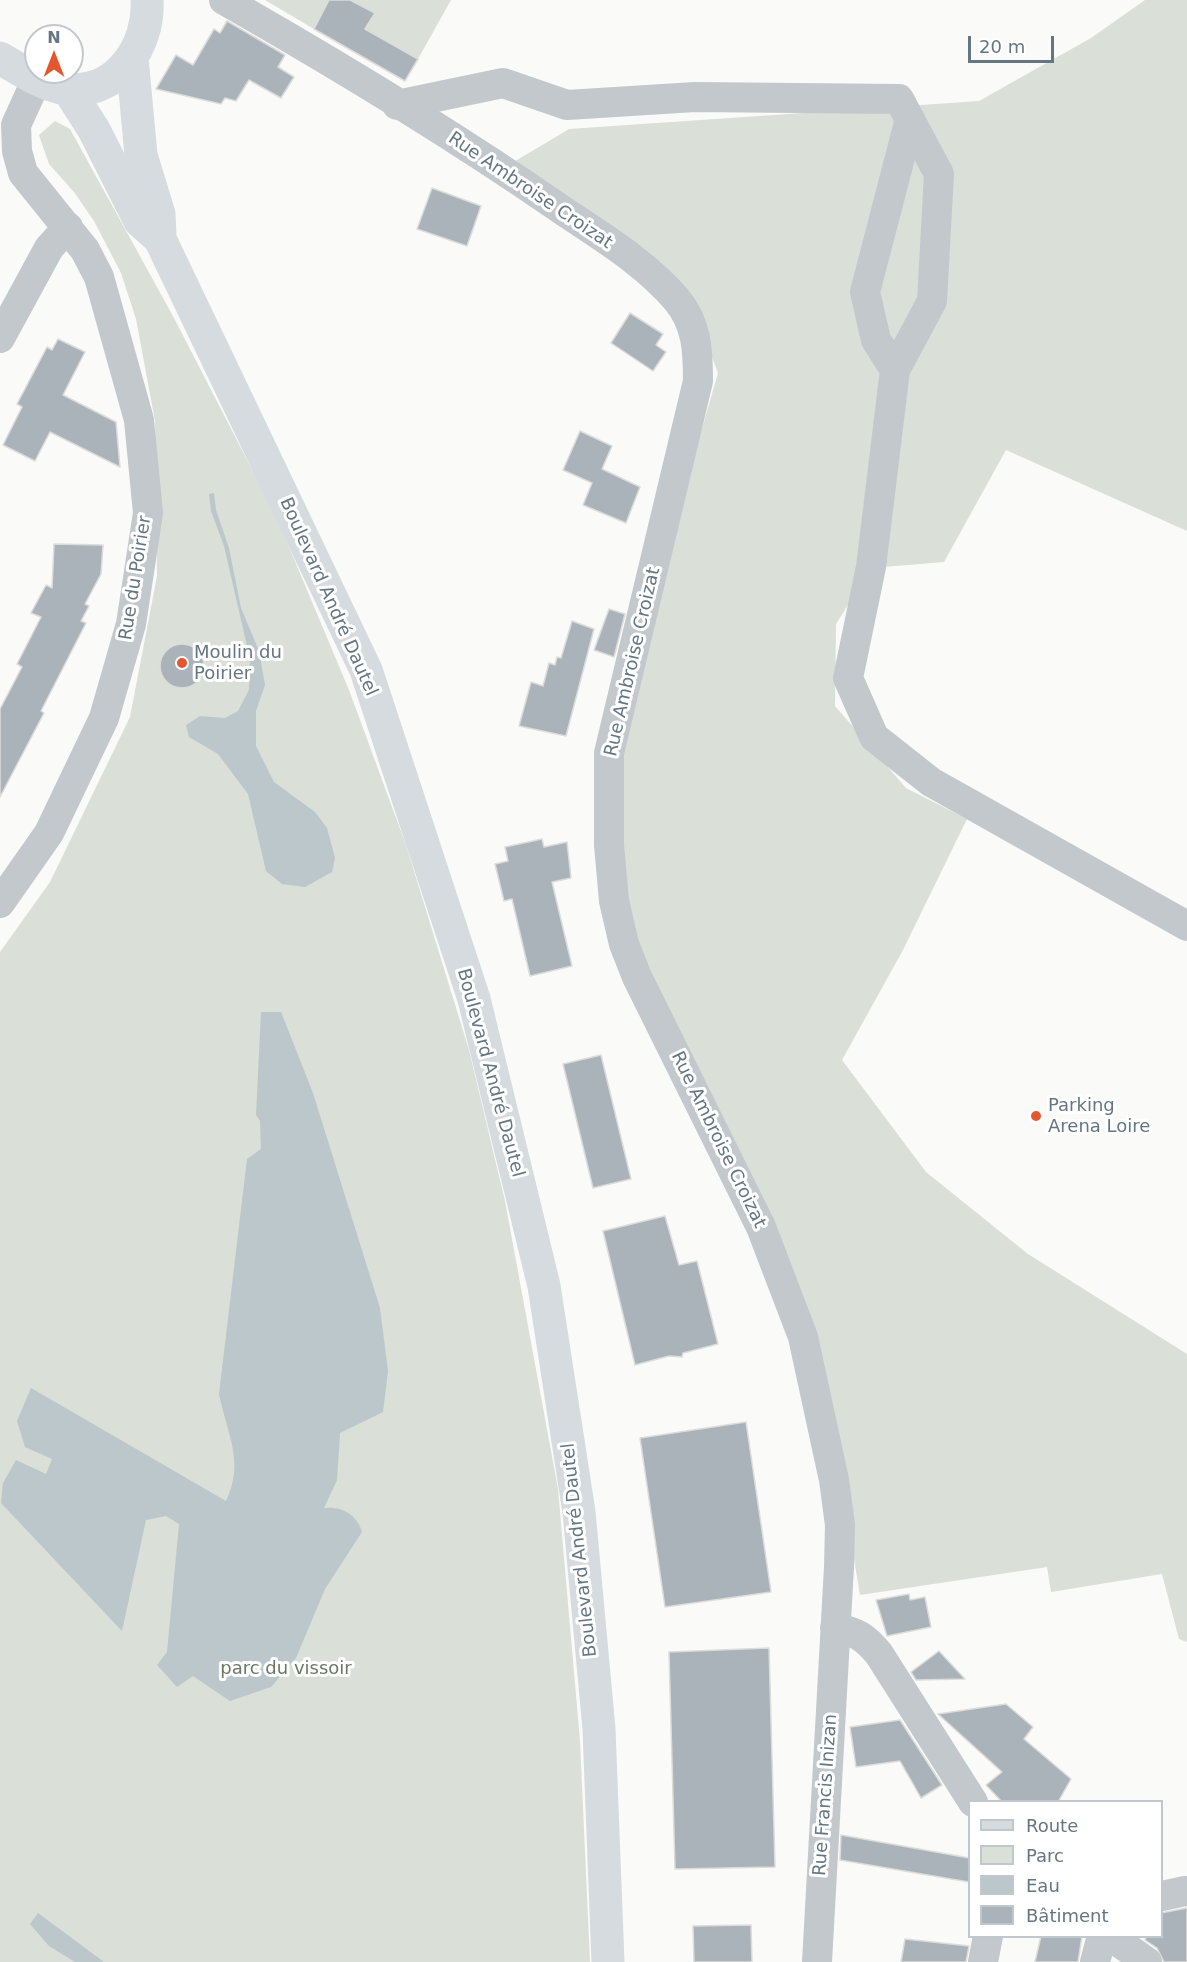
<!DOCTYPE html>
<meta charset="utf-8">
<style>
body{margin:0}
#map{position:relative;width:1187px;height:1962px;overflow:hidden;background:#fafaf8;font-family:"DejaVu Sans",sans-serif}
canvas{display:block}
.legend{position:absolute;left:968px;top:1800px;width:195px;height:138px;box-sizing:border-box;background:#fff;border:2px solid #c1c8cd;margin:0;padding:8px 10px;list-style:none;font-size:18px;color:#657683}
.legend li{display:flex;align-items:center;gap:12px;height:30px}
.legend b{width:30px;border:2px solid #c1c8cd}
.north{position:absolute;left:24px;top:24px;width:60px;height:60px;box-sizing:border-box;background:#fff;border:2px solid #c1c8cd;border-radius:50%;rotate:0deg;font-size:16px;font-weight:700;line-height:24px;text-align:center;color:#657683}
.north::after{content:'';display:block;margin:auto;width:21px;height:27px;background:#e4572e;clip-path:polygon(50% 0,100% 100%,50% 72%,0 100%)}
.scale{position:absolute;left:968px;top:36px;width:86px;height:27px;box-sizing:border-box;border:3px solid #657683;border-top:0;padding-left:8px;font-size:18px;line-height:21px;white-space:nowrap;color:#657683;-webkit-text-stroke:4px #fff;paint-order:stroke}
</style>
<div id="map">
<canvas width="1187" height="1962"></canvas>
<ul class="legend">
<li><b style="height:8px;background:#d6dbdf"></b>Route</li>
<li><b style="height:16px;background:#dadfd7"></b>Parc</li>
<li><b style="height:16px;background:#bbc7cb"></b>Eau</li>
<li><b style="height:16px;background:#aab3b9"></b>Bâtiment</li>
</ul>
<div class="north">N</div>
<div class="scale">20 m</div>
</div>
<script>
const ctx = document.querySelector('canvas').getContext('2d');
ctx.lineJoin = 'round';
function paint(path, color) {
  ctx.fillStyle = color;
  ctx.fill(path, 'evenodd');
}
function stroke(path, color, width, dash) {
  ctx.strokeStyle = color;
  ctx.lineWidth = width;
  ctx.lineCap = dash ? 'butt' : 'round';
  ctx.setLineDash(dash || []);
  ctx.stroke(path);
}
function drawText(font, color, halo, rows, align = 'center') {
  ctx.font = font + ' "DejaVu Sans",sans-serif';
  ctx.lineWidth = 6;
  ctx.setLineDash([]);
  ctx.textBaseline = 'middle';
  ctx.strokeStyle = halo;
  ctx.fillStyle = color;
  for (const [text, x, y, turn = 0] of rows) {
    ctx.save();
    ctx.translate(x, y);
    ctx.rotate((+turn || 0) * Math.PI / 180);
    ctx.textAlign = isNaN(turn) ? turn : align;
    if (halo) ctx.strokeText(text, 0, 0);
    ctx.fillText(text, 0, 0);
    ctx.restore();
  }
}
paint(new Path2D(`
 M265 0H329L314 29Z
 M350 0H451L418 59 353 51 375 13Z
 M1145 0H1187V531L1006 450 944 562 871 568 836 624 835 706 906 788 967 819 903 950 842 1060 926 1172 1028 1254 1187 1354V1642L1179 1639 1162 1574 1051 1592 1047 1567 860 1595 825 1384 621 919 619 717 718 373 692 304 502 169 569 129 979 101 1091 38Z
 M55 121 70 129 174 318 276 516 349 690 406 845 469 1050 505 1201 558 1489 580 1741 590 1962H0V952L50 882 130 717 157 576 155 421 136 319 121 273 94 221 74 192 49 164 39 135Z`), '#dadfd7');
paint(new Path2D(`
 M214 493 216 510 229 548 241 608 259 651 265 685 256 711V746L274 782 315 812 327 828 335 858 332 872 305 887 282 884 266 871 248 794 218 754 189 737 186 725 200 716 225 718 238 711 249 690 250 659 224 546 211 511 209 494Z
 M261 1012H281L313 1093 380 1308 388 1371 383 1412 340 1433 337 1480 324 1508C341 1506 357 1514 362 1532L325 1589 296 1658 271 1687 230 1701 193 1676 177 1687 157 1665 167 1652 179 1524 166 1516 146 1520 122 1631 1 1503 3 1483 16 1460 46 1474 52 1459 25 1447 17 1421 31 1388 226 1501C245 1462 227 1434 219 1394L247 1159 261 1149 260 1121 256 1115Z
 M38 1913 104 1962H75L49 1946 30 1924Z`), '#bbc7cb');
const building = new Path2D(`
 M329 0H350L375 13 365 29 418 59 405 81 314 29Z
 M227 21 285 55 278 67 294 77 281 98 249 80 236 101 225 98 221 104 156 89 176 55 193 65 214 29 220 33Z
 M432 188 481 206 467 246 417 229Z
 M630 313 663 334 656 345 666 352 653 371 611 343Z
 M58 339 85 352 63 395 116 422 120 467 50 432 35 461 3 445 22 407 17 404 47 347 52 350Z
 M580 431 612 446 602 469 640 487 626 523 583 505 592 483 563 470Z
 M54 544 103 545 101 574 85 604 89 606 81 621 86 623 41 711 44 713 0 797V709L22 667 17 664 41 617 31 613 46 585 52 588Z
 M609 609 625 614 614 657 594 650Z
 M572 621 594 629 566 736 519 726 531 682 543 686 549 663 555 665 557 657 561 658Z
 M160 666a22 22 0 1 1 44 0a22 22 0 1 1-44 0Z
 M542 839 544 847 567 842 571 878 552 882 572 966 530 976 512 899 504 901 495 864 508 861 505 847Z
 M601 1055 631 1179 593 1188 563 1064Z
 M665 1216 679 1265 697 1261 718 1344 683 1353 682 1357 669 1356 635 1365 603 1231Z
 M746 1422 771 1592 665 1607 640 1438Z
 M909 1594 910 1600 925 1597 931 1627 887 1636 876 1600Z
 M769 1648 775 1867 675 1869 669 1652Z
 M939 1651 965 1679 916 1680 911 1672Z
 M1006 1704 1033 1727 1024 1739 1071 1779 1058 1802H1002L986 1785 1002 1772 938 1714Z
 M900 1720 942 1785 921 1798 900 1761 856 1767 850 1727Z
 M841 1835 969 1858V1882L840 1860Z
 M1187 1908V1962H1164L1157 1948 1145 1940 1147 1936H1161V1913Z
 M751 1925 752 1962H694L693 1926Z
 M1041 1936H1082L1078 1962H1035Z
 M905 1939 969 1946 966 1962H901Z`);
paint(building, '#aab3b9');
stroke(building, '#dcdcda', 1.5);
stroke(new Path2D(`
 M224 0C338 65 452 134 559 208 600 236 645 262 677 300 697 324 698 351 698 381L609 753V845L614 901 624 944 637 977 761 1227 803 1337 834 1480 840 1525 839 1567 817 1962
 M397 105 503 83 567 105 695 97 899 99 939 174 932 301 895 370 871 567 848 678 874 737 931 782 1187 926
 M0 338 49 248 68 227
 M895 370 876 340 865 292 910 119
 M0 903 49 833 104 718 131 624 148 513 139 420 99 277 85 250 23 173 17 151 16 125 37 79
 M835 1628C856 1631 866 1638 879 1654L973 1802
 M1162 1896 1185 1891
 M1110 1936 1147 1962
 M983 1962 988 1936
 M1095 1962 1100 1943 1105 1936`), '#c3c8cc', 30);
stroke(new Path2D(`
 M0 58C21 70 42 85 66 89 117 96 150 45 147 0
 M132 58 141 155 159 214 160 234
 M68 89 94 130 140 221 160 239 366 670 474 999 544 1286 579 1512 599 1729 608 1962`), '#d6dbdf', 33);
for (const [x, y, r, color] of [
 [182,663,6,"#e4572e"],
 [1036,1116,6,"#e4572e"]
]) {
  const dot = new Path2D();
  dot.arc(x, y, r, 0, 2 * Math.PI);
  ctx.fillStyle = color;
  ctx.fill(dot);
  stroke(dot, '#fff', 2);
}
drawText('18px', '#657683', '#fff', [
 ["Rue Ambroise Croizat",530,191,34],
 ["Rue du Poirier",136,578,-81],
 ["Boulevard André Dautel",328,597,66],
 ["Rue Ambroise Croizat",633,662,-77],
 ["Boulevard André Dautel",490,1073,75],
 ["Rue Ambroise Croizat",718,1140,64],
 ["Boulevard André Dautel",580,1550,-96],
 ["Rue Francis Inizan",826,1795,-86]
]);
drawText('18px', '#657683', '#fff', [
 ["Moulin du",194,653],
 ["Poirier",194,674],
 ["Parking",1048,1106],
 ["Arena Loire",1048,1127]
], 'left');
drawText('18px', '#687a64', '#fff', [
 ["parc du vissoir",286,1669]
]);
</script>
